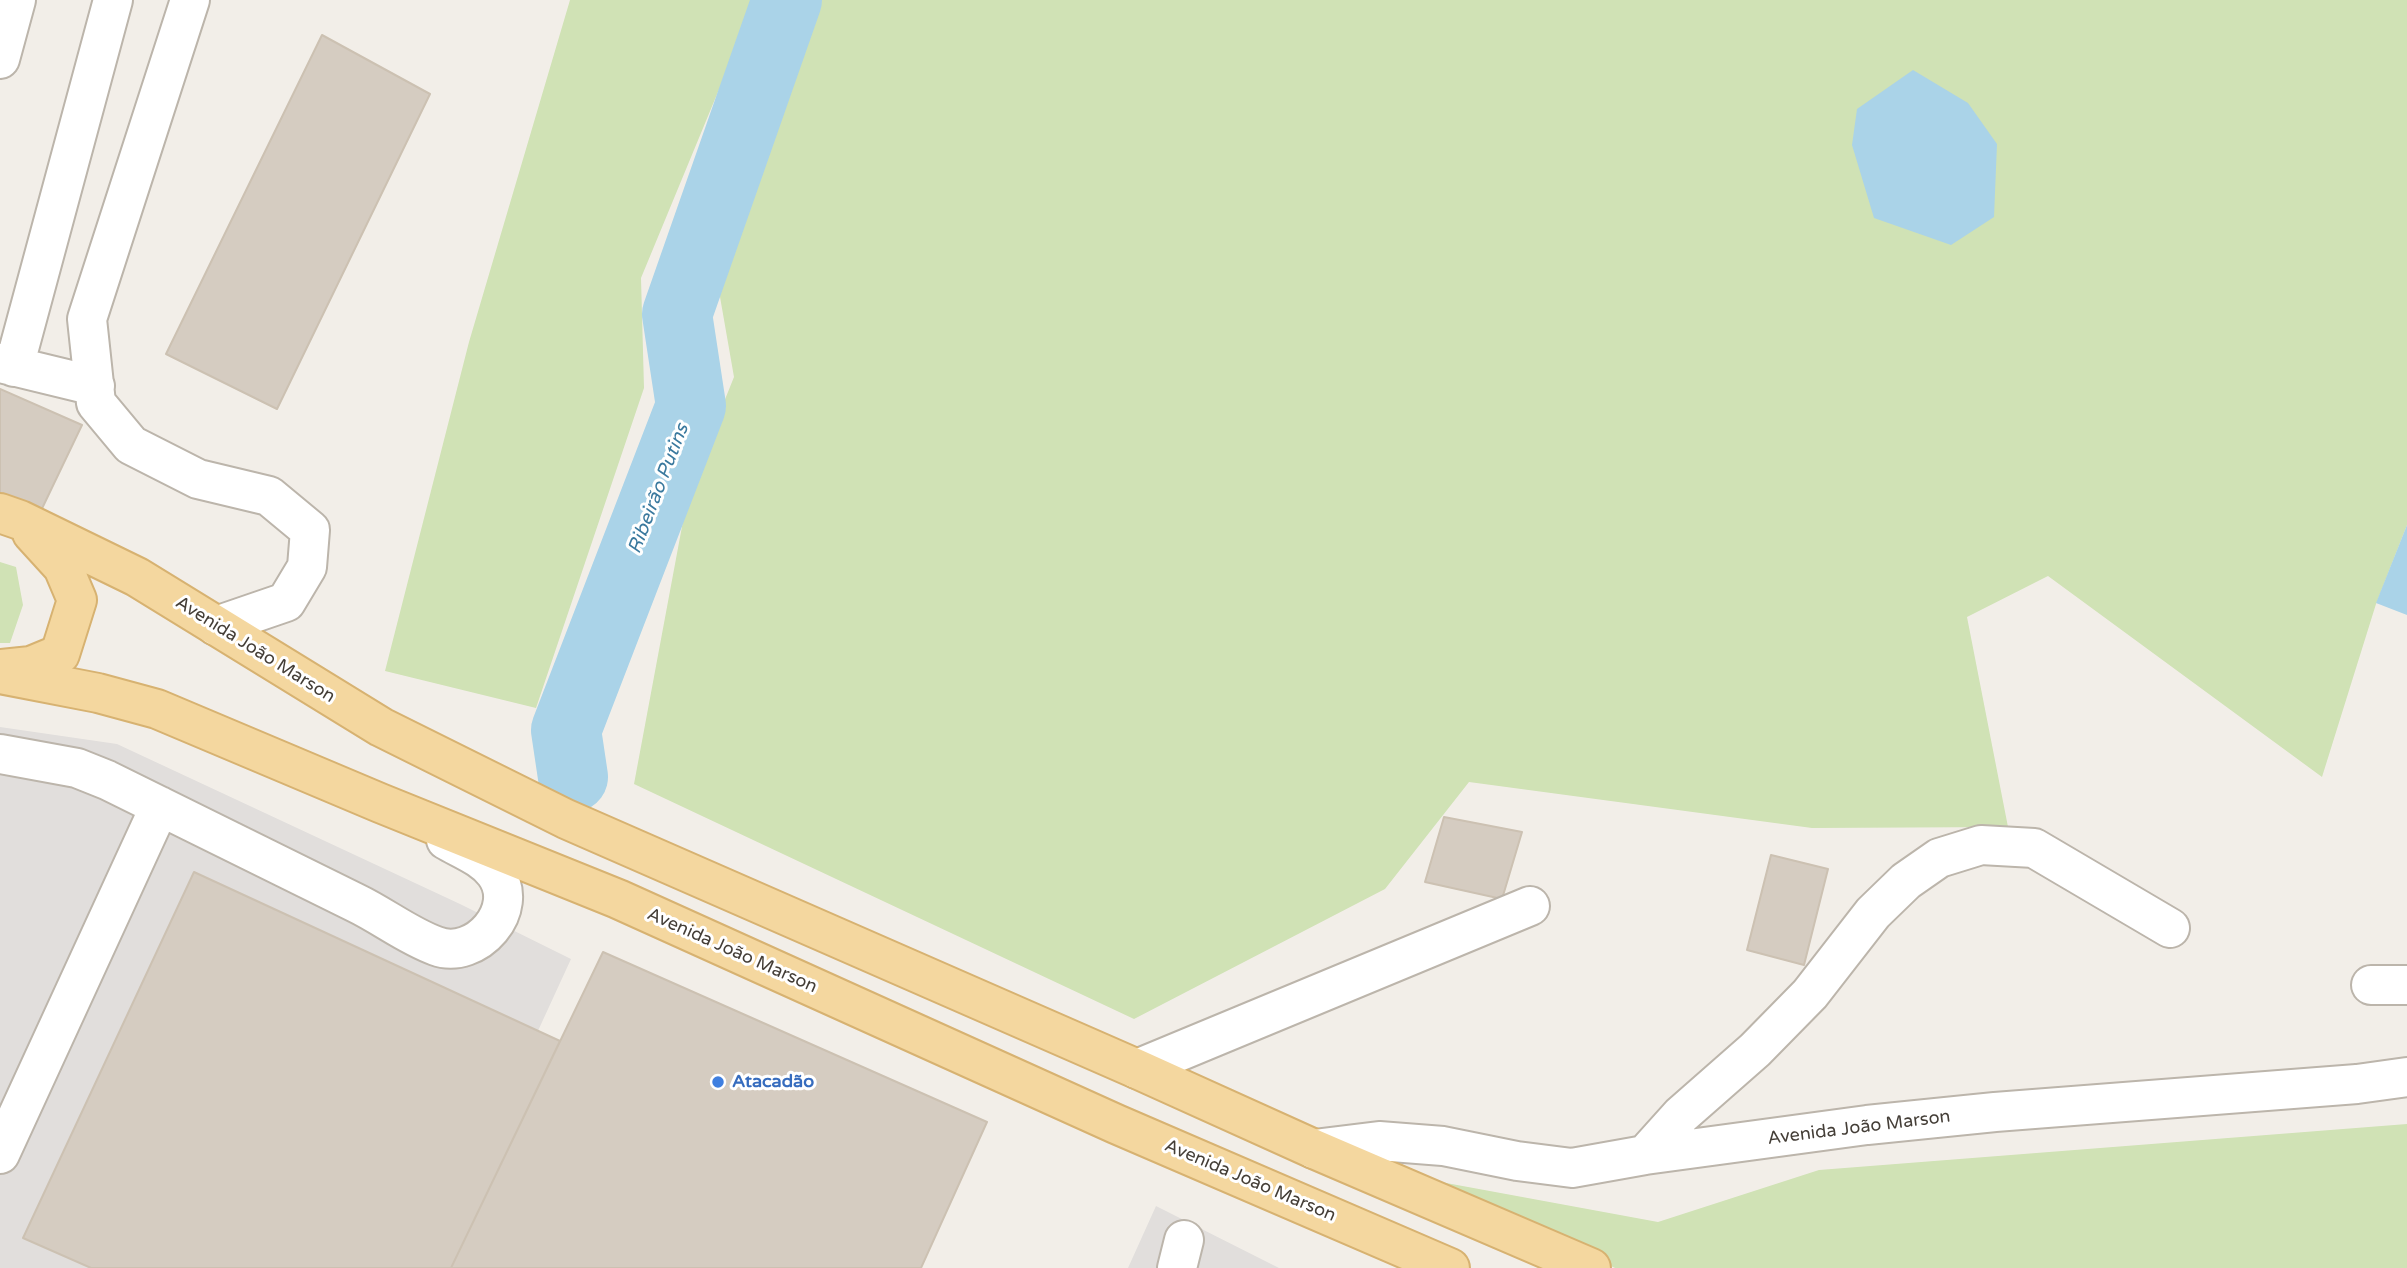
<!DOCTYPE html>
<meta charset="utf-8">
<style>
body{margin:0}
canvas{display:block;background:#f2eee8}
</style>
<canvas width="2407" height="1268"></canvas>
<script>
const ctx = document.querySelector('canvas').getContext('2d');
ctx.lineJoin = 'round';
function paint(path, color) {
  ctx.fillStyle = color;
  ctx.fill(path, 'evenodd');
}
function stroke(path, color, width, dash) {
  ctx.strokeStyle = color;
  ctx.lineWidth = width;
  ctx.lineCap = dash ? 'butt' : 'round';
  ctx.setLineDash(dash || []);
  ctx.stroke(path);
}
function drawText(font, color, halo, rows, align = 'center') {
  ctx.font = font + ' "Varela Round",sans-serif';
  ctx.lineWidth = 6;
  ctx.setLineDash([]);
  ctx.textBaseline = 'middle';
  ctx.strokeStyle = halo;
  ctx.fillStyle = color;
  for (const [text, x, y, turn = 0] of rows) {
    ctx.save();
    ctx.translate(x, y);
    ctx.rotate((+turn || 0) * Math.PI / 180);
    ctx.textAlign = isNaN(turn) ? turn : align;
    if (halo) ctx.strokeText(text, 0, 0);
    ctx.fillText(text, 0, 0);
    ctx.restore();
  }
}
paint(new Path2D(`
 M570 0H756L641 278 644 388 536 708 385 671 469 342Z
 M816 0H2407V525L2376 604 2322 777 2048 576 1967 617 2008 827 1812 828 1469 782 1385 889 1134 1019 634 784 689 489 734 377 716 274Z
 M0 562 16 567 23 605 10 643H0Z
 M2407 1124V1268H1615L1430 1180 1658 1222 1819 1170Z`), '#d0e2b5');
paint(new Path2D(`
 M0 727 117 744 460 904 571 959 429 1268H0Z
 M1156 1206 1279 1268H1128Z`), '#e1dedc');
paint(new Path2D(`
 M1913 70 1968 103 1997 144 1994 217 1951 245 1874 218 1852 145 1857 109Z
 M2407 525V615L2376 603Z`), '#aad3e8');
stroke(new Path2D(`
 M573 777 566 730 691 406 677 314 787 0`), '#aad3e8', 70);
const building = new Path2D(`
 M322 35 430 94 277 409 166 354Z
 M0 389 82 425 37 519 0 503Z
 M1444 817 1522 832 1502 899 1425 882Z
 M1771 855 1828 869 1804 965 1747 950Z
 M194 872 560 1041 451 1268H91L23 1238Z
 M603 952 987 1122 921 1268H451Z`);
paint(building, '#d5ccc1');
stroke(building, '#ccc1b2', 2);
const minor = new Path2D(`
 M190 0 87 319 96 403 131 445 198 479 269 496 310 530 307 567 286 602 216 626
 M0 59 16 0
 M0 363 95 386
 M14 367 113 0
 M0 754 77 768 107 780C190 821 273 862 356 903 383 916 408 936 436 946 476 961 522 909 495 873 483 857 463 850 446 840
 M2371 985H2407
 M1137 1069 1530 906
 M1314 1149 1379 1141 1443 1146 1517 1161 1572 1168 1645 1155 1867 1125 1995 1112 2357 1084 2407 1077
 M0 1154 160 806
 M1645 1155 1681 1115 1755 1050 1810 994 1873 913 1906 881 1939 858 1981 845 2034 848 2170 928
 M1177 1268 1184 1240`);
const major = new Path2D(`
 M0 513 20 520 137 577 381 727 566 819 1137 1069 1314 1149 1591 1268
 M2 669 31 666 60 654 77 600 63 567 32 533
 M0 674 98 693 157 709 380 803 618 899 1116 1124 1450 1268`);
stroke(minor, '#bcb5ab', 42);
stroke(major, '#d7b271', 42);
stroke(minor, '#fff', 38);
stroke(major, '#f4d79f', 38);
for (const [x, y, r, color] of [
 [718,1082,7,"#3f7fe0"]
]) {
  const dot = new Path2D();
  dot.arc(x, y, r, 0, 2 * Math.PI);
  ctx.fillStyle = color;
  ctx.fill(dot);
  stroke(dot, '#fff', 2.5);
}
drawText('18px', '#443e37', '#fff', [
 ["Avenida João Marson",255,650,32],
 ["Avenida João Marson",732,951,24],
 ["Avenida João Marson",1859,1128,-7],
 ["Avenida João Marson",1250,1181,23]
]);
drawText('bold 18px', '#366cbe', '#fff', [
 ["Atacadão",732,1082]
], 'left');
drawText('italic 19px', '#3a799e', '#fff', [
 ["Ribeirão Putins",659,489,-69]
]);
</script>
